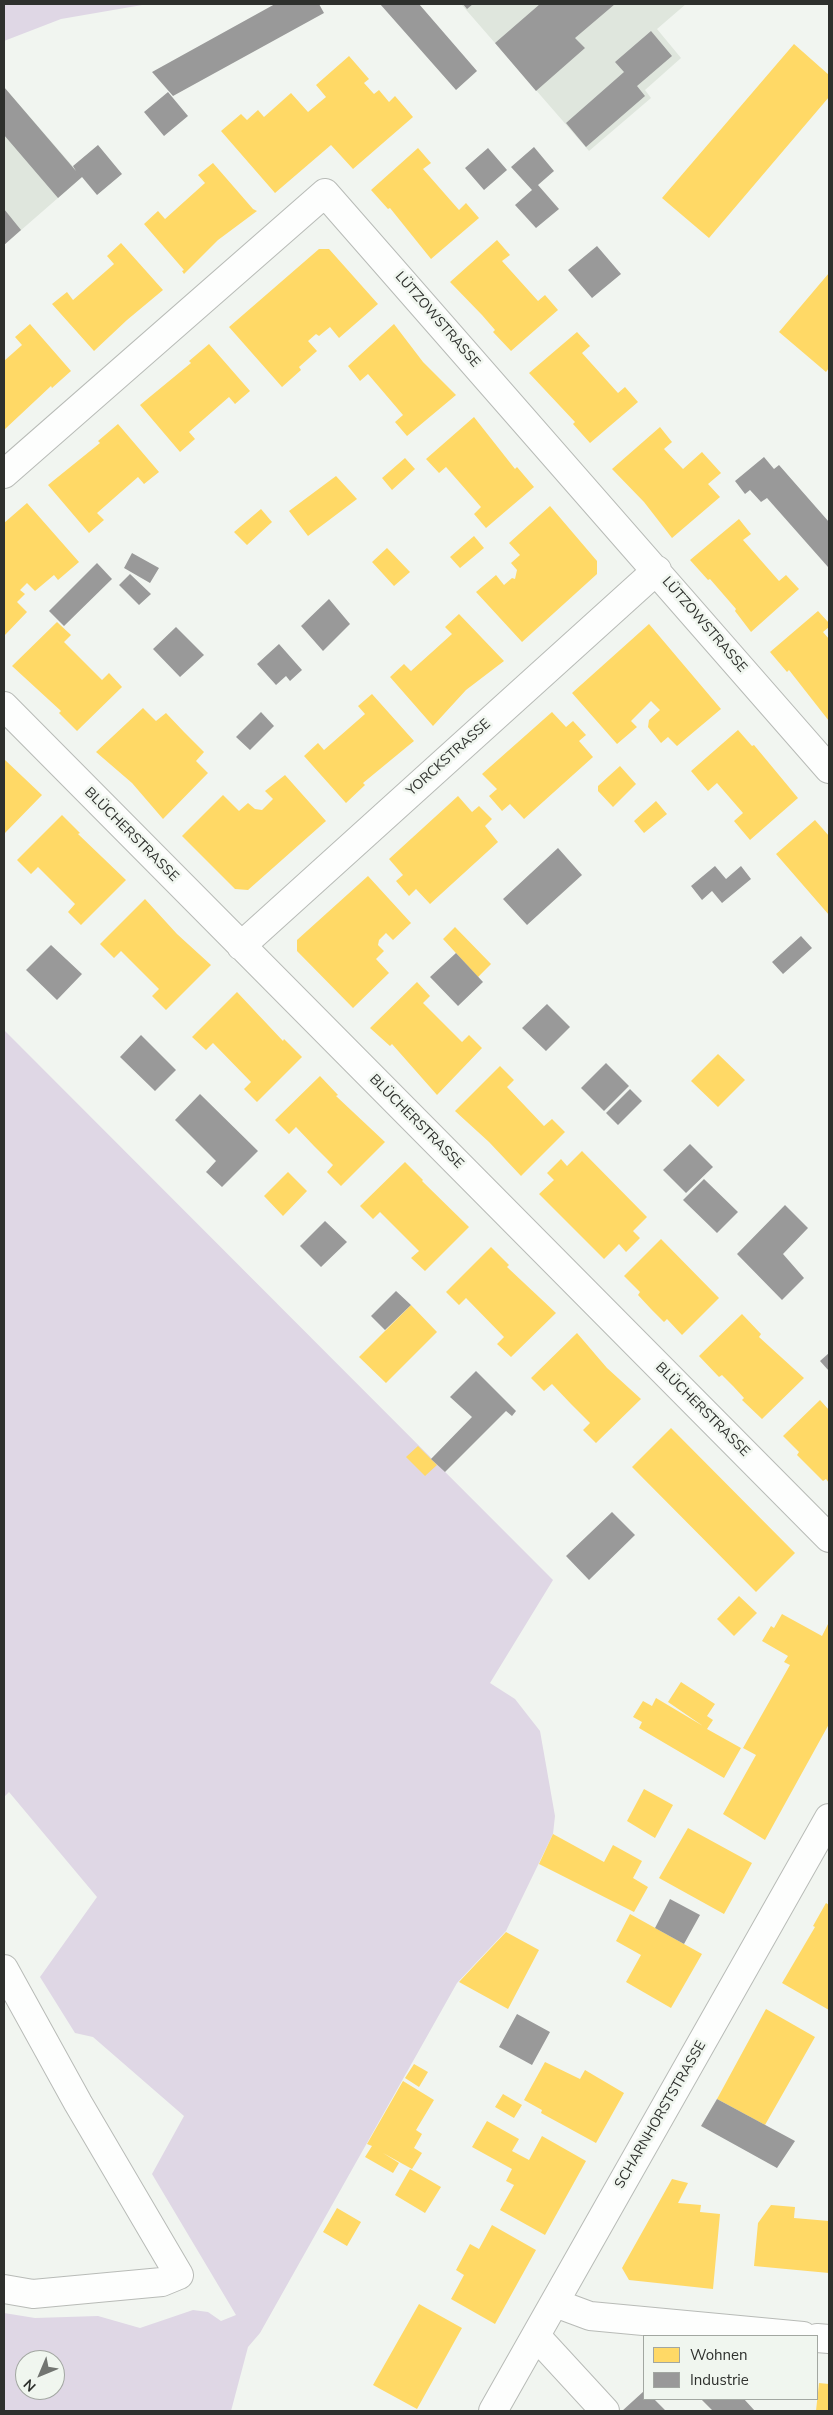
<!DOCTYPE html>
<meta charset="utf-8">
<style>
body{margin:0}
#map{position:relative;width:833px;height:2415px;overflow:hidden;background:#f1f5f0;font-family:"Nunito Sans",sans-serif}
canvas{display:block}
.frame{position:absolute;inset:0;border:5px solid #2e302d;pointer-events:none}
.legend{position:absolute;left:643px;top:2335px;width:175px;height:65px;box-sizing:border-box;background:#f0f6ef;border:1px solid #a2a7a1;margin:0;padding:6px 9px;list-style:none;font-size:15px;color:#2e302d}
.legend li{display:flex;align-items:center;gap:10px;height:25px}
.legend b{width:25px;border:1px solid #a2a7a1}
.north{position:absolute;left:15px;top:2350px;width:50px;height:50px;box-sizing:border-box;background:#f0f6ef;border:1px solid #a2a7a1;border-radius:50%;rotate:225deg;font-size:14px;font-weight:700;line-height:20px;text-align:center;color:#2e302d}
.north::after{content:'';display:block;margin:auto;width:18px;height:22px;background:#727571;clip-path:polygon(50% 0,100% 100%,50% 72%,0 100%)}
</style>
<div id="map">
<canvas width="833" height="2415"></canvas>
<div class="frame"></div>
<ul class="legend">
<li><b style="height:14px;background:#ffd966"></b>Wohnen</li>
<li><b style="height:14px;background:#999"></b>Industrie</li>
</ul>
<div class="north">N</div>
</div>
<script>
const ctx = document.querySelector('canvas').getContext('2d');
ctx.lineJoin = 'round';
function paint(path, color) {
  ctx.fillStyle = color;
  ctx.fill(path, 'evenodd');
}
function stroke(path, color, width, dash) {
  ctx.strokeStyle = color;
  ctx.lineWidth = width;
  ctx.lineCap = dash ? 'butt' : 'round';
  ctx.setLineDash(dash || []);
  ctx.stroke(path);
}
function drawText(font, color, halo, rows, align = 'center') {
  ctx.font = font + ' "Nunito Sans",sans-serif';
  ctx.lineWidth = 5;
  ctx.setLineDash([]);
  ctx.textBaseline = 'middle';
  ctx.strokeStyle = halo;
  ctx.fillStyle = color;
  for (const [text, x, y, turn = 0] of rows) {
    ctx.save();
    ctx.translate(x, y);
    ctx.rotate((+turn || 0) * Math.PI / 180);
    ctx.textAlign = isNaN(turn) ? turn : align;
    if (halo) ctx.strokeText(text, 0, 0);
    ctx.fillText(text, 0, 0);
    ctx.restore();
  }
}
paint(new Path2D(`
 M461 4H686L657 29 681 58 645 90 651 98 589 151Z
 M4 87 82 177 4 245Z`), '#dfe6dd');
paint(new Path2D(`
 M4 4H148L61 19 4 41Z
 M4 1030 553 1580 490 1683 515 1699 540 1731 555 1816 553 1834 506 1931 457 1983 260 2333 248 2347 231 2411H4V2313L35 2318 98 2316 140 2328 193 2310 208 2312 221 2321 236 2315 152 2174 184 2116 93 2037 75 2033 40 1977 97 1897 9 1792 4 1797ZM25 2360H55V2390H25Z`), '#dfd7e5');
paint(new Path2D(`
 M794 44 829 75V97L709 238 662 198Z
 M349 56 369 79 364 83 374 94 379 90 389 102 395 96 413 117 353 169 331 145 275 193 221 131 241 114 247 120 258 110 264 117 291 93 308 112 326 97 316 85Z
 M418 148 431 163 423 169 459 210 466 203 479 218 431 259 390 208 388 209 371 190Z
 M213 163 253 209 257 211 218 240 184 274 182 271 184 270 144 224 158 211 165 219 205 183 198 175Z
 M497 240 510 255 502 261 538 301 545 295 558 310 511 351 493 332 495 330 482 315 450 282Z
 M121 243 163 290 127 320 94 351 52 304 67 292 73 300 114 264 107 256Z
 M319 249H329L378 304 339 338 330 327 319 336 316 334 308 341 317 351 299 367 301 370 282 387 229 327Z
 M829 273V368L826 372 779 332Z
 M30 324 71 371 52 388 51 386 4 430V361L22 345 15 337Z
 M394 324 423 362 456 395 407 436 395 422 403 415 368 374 360 381 348 366Z
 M577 332 590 346 582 353 618 393 625 387 638 402 590 443 573 424 575 422 529 373Z
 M209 344 250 391 235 404 229 397 189 432 195 439 180 452 140 405 191 363 189 361Z
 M474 417 515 469 517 467 534 487 486 528 474 514 481 507 446 467 439 473 426 459Z
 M118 424 159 472 144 484 138 477 97 513 104 520 89 533 48 485 100 443 98 441Z
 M660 427 672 442 664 449 683 469 702 452 721 473 708 484 720 497 672 538 644 502 612 469Z
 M405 458 415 469 392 490 382 478Z
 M336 476 357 499 308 536 289 511Z
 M27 503 79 562 58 580 54 575 35 591 27 583 20 590 25 594 17 602 27 612 4 636V523Z
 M550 506 597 561V574L522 642 476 592 496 575 504 585 512 578 515 579 517 570 511 563 520 555 509 543Z
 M261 509 272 522 247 545 234 532Z
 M739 519 751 534 743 540 779 581 786 575 799 589 751 632 735 611 736 609 710 579 708 580 690 560Z
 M474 536 484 548 460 568 450 557Z
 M387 548 410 572 394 586 372 562Z
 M818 611 829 623V627L823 632 829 639V721L789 670 787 672 770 652Z
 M459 614 504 661 466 690 433 726 390 677 404 664 411 671 452 634 445 627Z
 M57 622 71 635 64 642 102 680 109 673 122 687 77 731 59 713 61 711 12 666Z
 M649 624 721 709 677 746 668 737 661 743 648 727 649 720 660 710 651 701 631 721 637 727 617 744 572 693Z
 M372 694 414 741 363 783 365 785 346 803 304 756 318 743 324 750 365 714 358 706Z
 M143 708 156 721 166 713 184 732 204 752 196 761 208 773 163 819 132 783 96 752Z
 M552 712 566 727 573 721 586 735 579 741 593 757 524 819 510 804 502 811 489 796 497 789 482 774Z
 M738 730 752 746 754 745 798 798 750 840 734 821 743 813 717 783 708 791 691 771Z
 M4 759 42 795 4 834Z
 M620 766 636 784 613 807 598 791V786Z
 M285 775 326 821 248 890 235 889 182 836 223 795 239 811 248 803 255 809 262 810 273 799 265 791Z
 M458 796 472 812 479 806 492 819 485 826 498 842 430 904 416 889 409 896 396 881 403 875 389 859Z
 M656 801 667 814 644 833 634 821Z
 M62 815 80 833 78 834 126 880 81 925 68 912 75 904 38 867 31 874 17 860Z
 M815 820 829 836V915L776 854Z
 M368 876 411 923 393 940 386 933 379 940 378 945 384 951 376 959 389 973 353 1008 297 951V940Z
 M145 899 177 934 211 965 166 1010 152 996 159 989 121 951 114 958 100 944Z
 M455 927 491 964 478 977 443 939Z
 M417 982 430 996 423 1003 462 1042 469 1035 482 1048 437 1095 392 1044 390 1046 370 1028Z
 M237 992 283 1041 284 1039 302 1057 257 1102 244 1089 251 1082 213 1043 206 1050 192 1037Z
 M718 1054 745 1080 718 1107 691 1081Z
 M500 1066 514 1080 507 1087 544 1126 552 1119 565 1132 521 1176 489 1142 455 1111Z
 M320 1076 338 1095 336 1096 385 1142 341 1186 327 1172 333 1165 314 1146 296 1127 289 1134 275 1120Z
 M582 1151 647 1217 633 1231 640 1238 626 1252 619 1244 604 1259 539 1194 554 1180 547 1173 561 1159 567 1166Z
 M405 1162 423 1180 422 1181 469 1227 425 1271 411 1258 419 1251 380 1212 373 1219 360 1206Z
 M288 1172 307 1191 283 1216 264 1196Z
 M661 1239 719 1298 682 1335 667 1319 664 1322 651 1309 638 1295 640 1292 624 1276Z
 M491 1247 509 1265 507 1267 556 1313 511 1357 497 1344 504 1337 466 1298 459 1305 446 1292Z
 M411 1305 437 1332 386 1383 359 1357Z
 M742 1314 761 1334 759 1337 804 1378 762 1419 742 1400 744 1398 733 1386 722 1375 719 1377 699 1356Z
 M577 1333 607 1368 641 1399 596 1443 583 1430 590 1423 571 1404 552 1384 544 1391 531 1378Z
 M820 1400 829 1410V1483L826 1479 823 1481 797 1455 799 1452 783 1436Z
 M671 1428 795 1553 756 1592 632 1467Z
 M418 1446 437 1465 425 1476 406 1457Z
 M739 1596 757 1613 734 1636 717 1619Z
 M782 1614 822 1636 829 1622V1724L765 1840 723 1814 756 1755 743 1748 790 1665 784 1662 788 1656 762 1641 771 1626 774 1628Z
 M681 1682 715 1704 707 1716 713 1720 707 1729 741 1748 724 1778 639 1728 642 1722 633 1717 643 1701 652 1706 656 1698 703 1726 668 1702Z
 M644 1789 673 1805 655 1838 627 1821Z
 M688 1828 752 1863 724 1914 659 1878Z
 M553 1834 604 1862 613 1845 642 1861 633 1878 648 1887 634 1912 539 1864Z
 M826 1903 829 1905V2010L782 1983 815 1927 813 1926Z
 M630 1914 702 1954 671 2008 626 1982 641 1955 616 1941Z
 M506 1932 539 1950 508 2009 459 1982Z
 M766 2009 815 2037 765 2125 717 2099Z
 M545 2062 580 2079 585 2070 624 2093 596 2143 541 2113 542 2110 524 2100Z
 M414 2064 428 2072 419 2087 405 2078Z
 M403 2081 434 2100 416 2130 422 2134 414 2148 422 2153 412 2169 383 2153 399 2163 393 2173 365 2157 372 2146 367 2144Z
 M503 2094 522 2105 514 2118 495 2107Z
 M487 2121 519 2139 512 2151 529 2160 542 2136 586 2161 545 2235 500 2210 514 2185 506 2181 512 2169 472 2147Z
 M410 2169 441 2187 425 2213 395 2195Z
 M672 2179 688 2183 678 2203 701 2205 700 2212 720 2214 713 2289 629 2280 622 2268Z
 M771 2205 795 2207 794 2218 829 2221V2273L754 2266 758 2223Z
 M337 2208 361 2222 347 2246 323 2232Z
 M492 2225 536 2250 495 2324 451 2299 464 2275 456 2270 470 2244 479 2249Z
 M419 2304 462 2328 417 2409 373 2385Z
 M819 2383 829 2384V2411H816Z`), '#ffd966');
paint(new Path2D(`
 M275 4H319L324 13 173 96 152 72Z
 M380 4H419L477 71 456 90Z
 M463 4H473L467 9Z
 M540 4H615L575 38 585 48 536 91 495 43Z
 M651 31 672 56 637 86 645 96 586 147 566 123 624 72 615 62Z
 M4 87 76 171 73 166 98 145 122 174 97 195 82 177 58 198 4 135Z
 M168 92 188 116 164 136 144 112Z
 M534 147 554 171 538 185 559 209 536 228 515 205 532 190 511 167Z
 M488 148 507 170 484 190 465 168Z
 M4 209 21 230 4 245Z
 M597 246 621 274 592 298 568 270Z
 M764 457 774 469 779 465 829 522 828 567 767 498 761 502 750 490 745 494 735 481Z
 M132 553 159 568 150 583 124 568Z
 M97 563 112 579 64 626 49 611Z
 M130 574 151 594 139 605 119 585Z
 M329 599 350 624 323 651 301 626Z
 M176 627 204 655 180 677 153 649Z
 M279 644 302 670 290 681 286 676 276 685 257 664Z
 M261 712 274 726 250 750 236 737Z
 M558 848 582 875 527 925 503 899Z
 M715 866 726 879 741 866 751 879 722 903 712 891 702 900 691 886Z
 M801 936 812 948 783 974 772 962Z
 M51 945 82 974 57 1000 26 970Z
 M456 953 483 982 458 1006 430 977Z
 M547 1004 570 1027 546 1051 522 1028Z
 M141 1035 176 1070 155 1091 120 1057Z
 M606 1063 629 1086 604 1111 581 1088Z
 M630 1089 642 1101 618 1125 606 1113Z
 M200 1094 258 1151 222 1187 206 1172 216 1161 175 1120Z
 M690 1144 713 1167 686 1193 663 1170Z
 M704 1179 738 1212 717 1233 683 1200Z
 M785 1205 808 1228 783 1254 804 1278 782 1300 737 1254Z
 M325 1221 347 1242 321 1267 300 1246Z
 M396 1291 411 1305 385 1330 371 1316Z
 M829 1353V1371L820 1361Z
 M476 1371 516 1411 512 1416 506 1411 445 1472 431 1459 472 1417 450 1397Z
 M612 1512 635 1535 589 1580 566 1556Z
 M670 1899 700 1915 684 1944 655 1928Z
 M517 2014 550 2032 532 2065 499 2047Z
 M717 2099 795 2141 777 2168 701 2126Z
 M644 2391V2399H654L666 2411H622Z
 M701 2399H744L755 2411H713Z`), '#999');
const minor = new Path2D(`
 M4 474 325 193 829 769
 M4 706 829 1538
 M241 946 657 570
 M4 1969 78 2103 179 2275 162 2282 33 2294 4 2289
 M555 2303 590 2316 803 2336
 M536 2336 605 2411
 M817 2338 829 2339
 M493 2411 829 1818`);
stroke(minor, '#b8bbb7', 30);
stroke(minor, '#fdfefd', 28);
drawText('14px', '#2e302d', '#f0f6ef', [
 ["LÜTZOWSTRASSE",437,320,49],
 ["LÜTZOWSTRASSE",704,625,49],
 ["YORCKSTRASSE",449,758,-42],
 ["BLÜCHERSTRASSE",131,835,45],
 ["BLÜCHERSTRASSE",416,1122,45],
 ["BLÜCHERSTRASSE",702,1410,45],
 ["SCHARNHORSTSTRASSE",661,2115,-60]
]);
</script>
